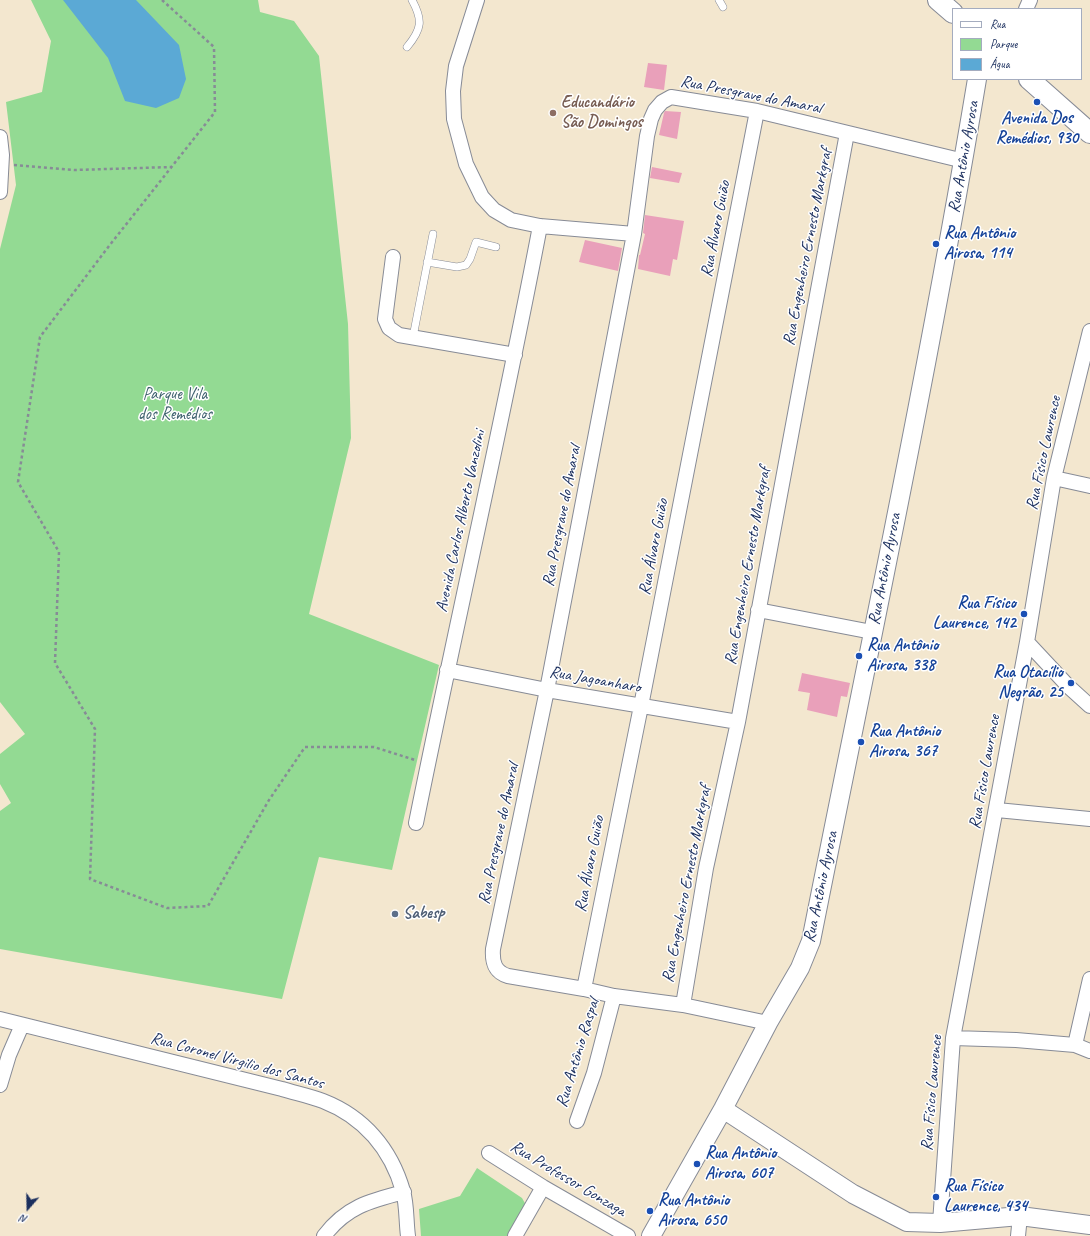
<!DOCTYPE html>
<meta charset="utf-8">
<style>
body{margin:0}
#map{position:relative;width:1090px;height:1236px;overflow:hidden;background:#f3e7cf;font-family:Caveat,sans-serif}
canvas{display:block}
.legend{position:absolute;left:952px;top:8px;width:130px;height:72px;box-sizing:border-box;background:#fff;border:1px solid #a4acbf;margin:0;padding:5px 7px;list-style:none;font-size:12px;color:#1b2f5e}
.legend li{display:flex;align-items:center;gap:8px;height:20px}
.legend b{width:20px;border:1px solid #a4acbf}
.north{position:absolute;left:8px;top:1188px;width:40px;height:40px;-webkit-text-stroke:3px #fff;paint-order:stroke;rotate:200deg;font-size:11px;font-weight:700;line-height:16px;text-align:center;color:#1b2f5e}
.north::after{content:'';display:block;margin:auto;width:14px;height:18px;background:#1b2f5e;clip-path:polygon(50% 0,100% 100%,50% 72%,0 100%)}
</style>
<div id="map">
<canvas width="1090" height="1236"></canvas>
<ul class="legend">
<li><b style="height:5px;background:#fff"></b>Rua</li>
<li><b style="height:11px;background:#93da93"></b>Parque</li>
<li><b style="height:11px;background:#5ba9d5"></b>Água</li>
</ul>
<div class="north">N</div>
</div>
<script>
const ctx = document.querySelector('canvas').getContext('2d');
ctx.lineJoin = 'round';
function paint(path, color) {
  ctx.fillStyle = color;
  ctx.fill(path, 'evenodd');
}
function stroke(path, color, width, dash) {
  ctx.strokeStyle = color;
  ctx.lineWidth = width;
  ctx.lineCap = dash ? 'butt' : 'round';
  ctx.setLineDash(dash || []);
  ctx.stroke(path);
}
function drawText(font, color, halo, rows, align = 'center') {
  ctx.font = font + ' Caveat,sans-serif';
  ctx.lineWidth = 3;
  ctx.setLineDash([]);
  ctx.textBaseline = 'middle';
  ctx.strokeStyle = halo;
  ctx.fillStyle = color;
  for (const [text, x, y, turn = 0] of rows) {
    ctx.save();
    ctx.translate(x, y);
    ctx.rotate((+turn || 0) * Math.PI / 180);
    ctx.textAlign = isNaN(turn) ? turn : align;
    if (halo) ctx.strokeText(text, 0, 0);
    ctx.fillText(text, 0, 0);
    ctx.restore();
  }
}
paint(new Path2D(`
 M31 0H258L260 12 294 21 319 56 348 324 351 438 309 614 439 665 392 870 319 857 282 999 0 949V811L11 803 0 784V754L25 734 0 702V249L16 185 6 102 42 92 51 41Z
 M477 1168 522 1198 526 1205 507 1236H421L419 1209 460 1196Z`), '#93da93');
paint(new Path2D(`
 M63 0H136L179 45 186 79 179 98 156 108 125 101 108 58Z`), '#5ba9d5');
paint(new Path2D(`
 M648 63 667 65 664 90 644 87Z
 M665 111 681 112 677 139 659 135 664 113Z
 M652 167 682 173 679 183 650 178Z
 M645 215 684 221 677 260 673 259 670 276 638 269 639 255H640L645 234 643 233Z
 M585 240 622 248 618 271 579 262Z
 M802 673 850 683 847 697 841 696 837 717 807 710 810 693 798 691Z`), '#e9a0ba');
const service = new Path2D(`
 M719 0 723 7
 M407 47C422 29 423 20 412 0
 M427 262 457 267 466 265 470 259 476 242 496 247
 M413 337 433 234`);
const minor = new Path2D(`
 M477 0 456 66 453 91 454 119 466 164 482 197 494 210 511 220 540 226 634 234
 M1026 9 1030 0
 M0 137 2 155 0 192
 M393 257 385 319 389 328 399 335 515 355
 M1054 478 1090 486
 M758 610 872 632
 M1027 642 1069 687 1090 706
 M447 670 547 690 738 722
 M997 810 1090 819
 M416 823C456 624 502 426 540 226
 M584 989 641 706 757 111
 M683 1005 706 868 738 722 847 133
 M0 1019 282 1089C295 1093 310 1096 323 1101 364 1117 391 1149 403 1191 407 1205 406 1221 408 1236
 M768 1023 683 1005 614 996 584 989 508 976C495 972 492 963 493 949L547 690 634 234 647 136 651 119 655 110 662 102 671 97 757 111 964 161
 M953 1038 1016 1040 1075 1045 1090 1051
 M1075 1045 1090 979
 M0 1085 9 1055 22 1025
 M577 1121 594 1073 614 996
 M489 1153 543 1187 628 1236
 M940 1223 953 1038 1027 642 1054 478 1090 331
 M324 1236C346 1207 369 1201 404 1192
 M515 1236 543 1187
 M1018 1236 1020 1216`);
const tertiary = new Path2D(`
 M723 1109 853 1194 907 1222 940 1223 1020 1216 1090 1225
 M651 1236 723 1109 768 1023 800 968 811 941C868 654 929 368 977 79`);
const secondary = new Path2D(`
 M938 0 953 13
 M1029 79 1090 133`);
stroke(service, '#878b96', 8);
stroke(minor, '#878b96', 16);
stroke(tertiary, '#878b96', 20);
stroke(secondary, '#878b96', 22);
stroke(new Path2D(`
 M162 0 214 47 215 112 109 246 40 337 18 482 59 552 55 663 95 729 90 879 167 908 208 906 269 800 305 747H374L415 760
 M14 165 75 170 171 167`), '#878b96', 2.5, [3, 3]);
stroke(service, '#fff', 7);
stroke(minor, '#fff', 14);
stroke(tertiary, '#fff', 18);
stroke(secondary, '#fff', 20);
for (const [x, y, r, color] of [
 [1037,102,4,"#1a4fb4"],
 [553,113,4,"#8d6e63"],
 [936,244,4,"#1a4fb4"],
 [1024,614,4,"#1a4fb4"],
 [859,656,4,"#1a4fb4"],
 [1071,683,4,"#1a4fb4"],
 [861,742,4,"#1a4fb4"],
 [395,914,4,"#5c6f8a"],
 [697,1164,4,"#1a4fb4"],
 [936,1197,4,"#1a4fb4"],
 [650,1211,4,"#1a4fb4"]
]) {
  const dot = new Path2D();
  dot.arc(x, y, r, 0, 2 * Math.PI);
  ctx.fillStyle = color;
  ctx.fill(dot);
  stroke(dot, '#fff', 1.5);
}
drawText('17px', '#1b2f5e', '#fff', [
 ["Rua Presgrave do Amaral",751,95,11],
 ["Rua Antônio Ayrosa",964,157,-80],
 ["Rua Álvaro Guião",716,229,-79],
 ["Rua Engenheiro Ernesto Markgraf",808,247,-79],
 ["Rua Físico Lawrence",1044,453,-78],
 ["Rua Presgrave do Amaral",562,516,-79],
 ["Avenida Carlos Alberto Vanzolini",461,521,-78],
 ["Rua Álvaro Guião",654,547,-79],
 ["Rua Engenheiro Ernesto Markgraf",748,566,-80],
 ["Rua Antônio Ayrosa",885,569,-79],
 ["Rua Jagoanharo",595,680,10],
 ["Rua Físico Lawrence",985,772,-80],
 ["Rua Presgrave do Amaral",499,834,-78],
 ["Rua Álvaro Guião",590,864,-79],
 ["Rua Engenheiro Ernesto Markgraf",687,884,-79],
 ["Rua Antônio Ayrosa",821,887,-78],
 ["Rua Antônio Raspal",578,1053,-73],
 ["Rua Coronel Virgilio dos Santos",237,1061,15],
 ["Rua Físico Lawrence",932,1093,-85],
 ["Rua Professor Gonzaga",568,1179,31]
]);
drawText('bold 17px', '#785e54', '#fff', [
 ["Educandário",561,103],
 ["São Domingos",561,123]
], 'left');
drawText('bold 17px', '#164399', '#fff', [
 ["Avenida Dos",1037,119,"center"],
 ["Remédios, 930",1037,139,"center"],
 ["Rua Antônio",944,234],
 ["Airosa, 114",944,254],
 ["Rua Físico",1016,604,"right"],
 ["Laurence, 142",1016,624,"right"],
 ["Rua Antônio",867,646],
 ["Airosa, 338",867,666],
 ["Rua Otacílio",1063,673,"right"],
 ["Negrão, 25",1063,693,"right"],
 ["Rua Antônio",869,732],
 ["Airosa, 367",869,752],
 ["Rua Antônio",705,1154],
 ["Airosa, 607",705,1174],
 ["Rua Físico",944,1187],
 ["Laurence, 434",944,1207],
 ["Rua Antônio",658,1201],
 ["Airosa, 650",658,1221]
], 'left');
drawText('17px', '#3f626e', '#fff', [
 ["Parque Vila",175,395],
 ["dos Remédios",175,415]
]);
drawText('bold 17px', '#4e5e75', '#fff', [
 ["Sabesp",403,914]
], 'left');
</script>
